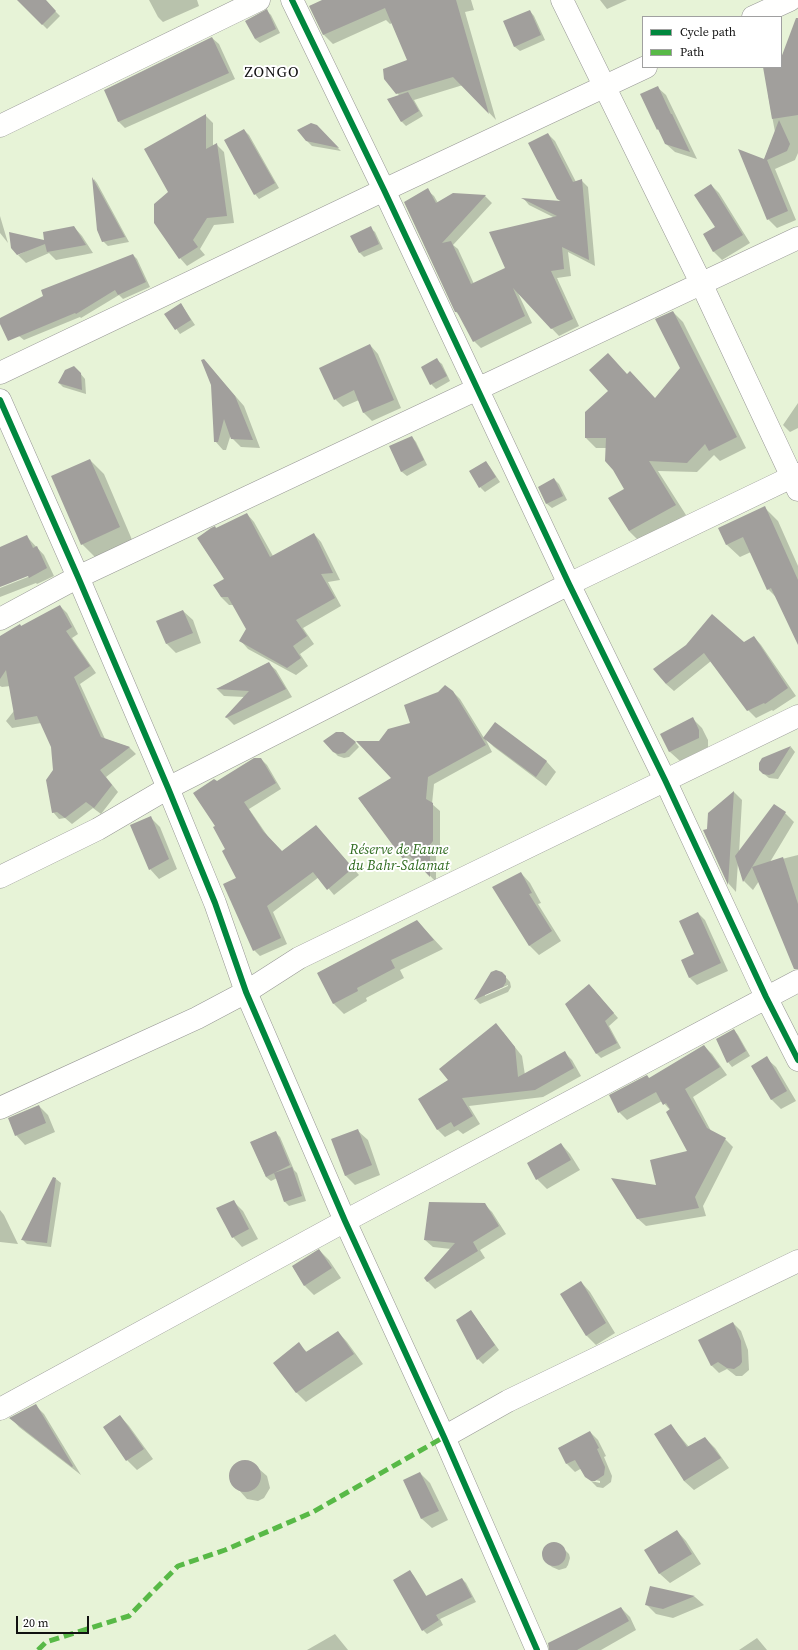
<!DOCTYPE html>
<meta charset="utf-8">
<style>
body{margin:0}
#map{position:relative;width:798px;height:1650px;overflow:hidden;background:#fdfcf7;font-family:"Source Serif 4",serif}
canvas{display:block}
.legend{position:absolute;left:642px;top:16px;width:140px;height:52px;box-sizing:border-box;background:#fff;border:1px solid #a0a0a0;margin:0;padding:5px 7px;list-style:none;font-size:12px;color:#111}
.legend li{display:flex;align-items:center;gap:8px;height:20px}
.legend b{width:20px;border:1px solid #a0a0a0}
.scale{position:absolute;left:16px;top:1616px;width:73px;height:18px;box-sizing:border-box;border:2px solid #111;border-top:0;padding-left:5px;font-size:12px;line-height:14px;white-space:nowrap;color:#111;-webkit-text-stroke:3px #fff;paint-order:stroke}
</style>
<div id="map">
<canvas width="798" height="1650"></canvas>
<ul class="legend">
<li><b style="height:5px;background:#00873e"></b>Cycle path</li>
<li><b style="height:5px;background:#58b947"></b>Path</li>
</ul>
<div class="scale">20 m</div>
</div>
<script>
const ctx = document.querySelector('canvas').getContext('2d');
ctx.lineJoin = 'round';
function paint(path, color) {
  ctx.fillStyle = color;
  ctx.fill(path, 'evenodd');
}
function stroke(path, color, width, dash) {
  ctx.strokeStyle = color;
  ctx.lineWidth = width;
  ctx.lineCap = dash ? 'butt' : 'round';
  ctx.setLineDash(dash || []);
  ctx.stroke(path);
}
function drawText(font, color, halo, rows, align = 'center') {
  ctx.font = font + ' "Source Serif 4",serif';
  ctx.lineWidth = 4;
  ctx.setLineDash([]);
  ctx.textBaseline = 'middle';
  ctx.strokeStyle = halo;
  ctx.fillStyle = color;
  for (const [text, x, y, turn = 0] of rows) {
    ctx.save();
    ctx.translate(x, y);
    ctx.rotate((+turn || 0) * Math.PI / 180);
    ctx.textAlign = isNaN(turn) ? turn : align;
    if (halo) ctx.strokeText(text, 0, 0);
    ctx.fillText(text, 0, 0);
    ctx.restore();
  }
}
paint(new Path2D(`
 M0 0H798V1650H0ZM643 17H781V67H643Z`), '#e7f3d7');
paint(new Path2D(`
 M18 0H44L60 16 47 29Z
 M149 0H197L199 6 163 22 158 17Z
 M324 0H471L474 10 465 12 496 120 463 85 414 100 423 116 406 126 402 122 388 100 400 96 397 93 409 61 392 23 390 24 386 20 333 44 324 35 310 6Z
 M600 0H627L607 9Z
 M267 11 271 15 280 33 260 43 255 39Z
 M530 11 534 16 545 40 520 51 515 47 505 22Z
 M212 38 219 44 235 79 125 128 118 121Z
 M798 45V153L795 160 775 169 796 220 777 228 768 219 764 160 775 132 768 94 779 67H781V61Z
 M657 87 666 95 697 159 675 152 666 144 661 133 658 129 642 94Z
 M206 116 213 123V146L217 145 224 152 234 223 214 225 200 249 205 255 187 266 180 258 169 192 145 149Z
 M316 126 341 151 312 146 307 141Z
 M244 130 249 135 279 188 259 199 255 194Z
 M548 134 555 141 576 182 582 181 588 187 595 266 568 252 571 276 557 278 579 326 559 336 518 293 532 323 481 348 474 341 460 316 456 312 427 190 434 196 438 203 454 194 485 196 492 203 453 245 458 249 474 284 506 269 555 218 529 205 524 199 561 202 557 198Z
 M94 179 97 183 129 242 108 246 103 241 98 229Z
 M711 185 719 193 750 243 722 260 714 252 704 235 716 228Z
 M0 216 8 243 0 233Z
 M74 227 82 236 93 253 56 260 49 253 26 263 18 255Z
 M370 228 375 232 383 249 364 257 360 253 352 236Z
 M133 255 137 259 150 287 123 299 119 295 81 318 80 317 24 340 19 336Z
 M181 304 195 325 180 334 166 314Z
 M673 312 683 322 746 448 720 461 714 455 697 472 658 471 686 515 639 541 629 531 625 489 607 448H596L586 438 627 375 655 399 681 368Z
 M370 345 378 354 401 408 372 421 364 413 359 400 343 407 335 399Z
 M204 360 244 406 260 448 241 447 232 438 231 434 226 450H223L215 441 212 385Z
 M437 360 442 364 450 381 436 389 431 384Z
 M79 372 85 379 86 394 63 387 59 383Z
 M798 403V428L790 432 783 425Z
 M412 437 416 442 427 465 407 476 402 472 391 447Z
 M90 460 104 474 133 542 96 558 82 544Z
 M486 462 490 467 500 482 485 492 480 487Z
 M554 479 559 484 567 500 552 508 547 504 539 487Z
 M765 508 778 521 798 566V638L777 598 768 589 751 552 740 557 726 544Z
 M247 514 254 522 273 556 314 534 321 542 340 580 328 582 341 606 303 628 314 644 300 654 308 666 296 675 248 649 241 641 248 629 234 605H229L221 597 225 579 216 529Z
 M28 538 44 555 54 576 37 584 36 583 0 597V588L33 575 32 573 0 586V549Z
 M60 606 67 613 78 634 72 638 96 673 80 684 105 739 129 747 136 754 106 777 118 792 101 814 93 808 72 824 65 818 59 819 53 812 54 770 52 747 41 723 12 728 6 721 36 683 2 687 0 686V639L20 625 22 627Z
 M183 611 193 620 201 643 176 653 166 643Z
 M754 637 761 645 796 696 773 711 772 710 756 718 748 710 711 661 674 691 666 684 687 646 744 643Z
 M268 663 276 670 292 697 234 725 226 717 245 697 224 696 217 689Z
 M453 692 460 699 484 738 495 723 547 762 556 772 546 786 494 747 485 738 492 752 434 784 432 804 440 811V848L436 852V882L414 859 410 865 404 858 359 799 392 778 379 742 412 724Z
 M693 719 702 728 708 740V747L680 761 670 752 662 734Z
 M355 742 359 747 349 757 344 758 338 756 333 751Z
 M791 747 795 752 778 779 769 778 764 774 762 759Z
 M261 759 267 765 281 789 249 809 269 838 282 852 316 826 359 875 334 895 319 877 273 912 287 944 260 956 254 950 237 879 217 826V782Z
 M734 792 742 800 739 854 785 813 794 822 770 862 798 855V964L759 881 753 890 744 881 738 862 736 892 729 884 705 831 708 829 709 813Z
 M150 817 160 827 177 869 159 879 150 869Z
 M521 873 530 883 541 903 538 904 561 941 539 955 529 945Z
 M698 913 705 920 728 971 697 985 690 978 682 961 695 955Z
 M417 921 443 949 400 970 404 978 366 998 367 1001 344 1014 334 1004 318 973Z
 M501 972 510 982 511 987 508 992 480 1004 476 1000 491 973ZM508 985V986L485 996V994Z
 M593 989 618 1018 609 1026 621 1048 601 1058 597 1054Z
 M734 1030 738 1035 750 1056 732 1067 728 1062Z
 M503 1032 522 1056 525 1075 565 1053 572 1060 581 1076 543 1097 469 1106 480 1124 463 1134 458 1130 445 1137 438 1130 419 1099 449 1080Z
 M704 1046 712 1054 727 1075 693 1097 711 1131 725 1139 733 1147 703 1206 706 1216 646 1226 637 1218 657 1186 689 1151 670 1110 662 1101 627 1120 619 1112 649 1079Z
 M766 1058 776 1067 796 1101 781 1109 772 1100 752 1066Z
 M39 1106 48 1115 55 1132 25 1145 16 1135Z
 M358 1131 368 1140 380 1175 355 1185 345 1175Z
 M275 1132 280 1137 294 1170 297 1173 306 1201 289 1206 285 1202 277 1178 271 1181 266 1177 251 1142Z
 M561 1144 570 1154 580 1170 547 1189 537 1179 528 1163Z
 M56 1179 61 1183 51 1247 27 1244 22 1239Z
 M233 1201 243 1211 258 1239 242 1247 233 1237Z
 M484 1204 492 1212 506 1234 480 1250 485 1258 435 1289 427 1281 451 1249 433 1247 425 1240Z
 M0 1210 4 1215 18 1244 0 1242Z
 M319 1250 329 1260 341 1278 314 1295 305 1286 293 1267Z
 M581 1282 590 1292 615 1333 596 1345 586 1335Z
 M471 1311 499 1350 483 1364 478 1359Z
 M733 1323 741 1331 748 1350 749 1370 742 1376H736L727 1369 719 1373 711 1365Z
 M338 1332 347 1342 363 1364 306 1402 296 1392 298 1344 307 1352Z
 M35 1405 44 1414 81 1475 19 1427 11 1418Z
 M120 1416 129 1426 153 1459 137 1470 127 1460 104 1427Z
 M671 1426 689 1447 705 1438 715 1448 729 1468 694 1490 684 1481Z
 M590 1432 598 1440 606 1456 604 1457 612 1476 611 1482 603 1488 597 1487 591 1481 600 1483V1481L590 1479 582 1468 575 1472 567 1464 559 1448Z
 M245 1461 251 1462 267 1476 270 1488 264 1498 258 1501 247 1499 230 1480V1475L234 1465 239 1462Z
 M420 1473 430 1483 448 1520 432 1528 422 1519 404 1481Z
 M677 1531 686 1541 701 1564 670 1583 660 1574 646 1551Z
 M553 1543 559 1544 569 1554 570 1558 568 1565 566 1568 559 1570 552 1567 547 1562 544 1555V1549Z
 M410 1571 414 1576 427 1597 462 1579 466 1583 476 1602 440 1619 443 1625 427 1634 423 1630Z
 M650 1587 695 1597 704 1605 673 1618 656 1614 647 1605Z
 M621 1608 630 1617 636 1630 601 1650H564Z
 M335 1634 348 1650H307Z
 M757 1638 767 1650H739Z`), '#0003');
paint(new Path2D(`
 M17 0H46L56 11 42 25Z
 M322 0H456L489 114 453 77 396 94 384 79 383 69 407 60 385 8 323 35 309 6Z
 M267 9 276 29 255 39 245 21Z
 M530 10 541 35 514 47 503 21Z
 M796 18H798V115L772 119 763 67H781V58Z
 M212 37 229 73 118 122 104 90Z
 M658 86 671 114H672L690 152 665 144 658 129 657 130 640 94Z
 M408 92 419 111 401 122 387 99Z
 M206 114V149L217 143 227 216 207 218 193 240 198 247 179 259 154 223V204L168 192 144 149Z
 M779 120 790 144 787 151 767 160 788 211 767 220 738 149 764 159Z
 M311 123 317 125 339 148 306 141 297 130Z
 M244 129 275 183 254 195 224 140Z
 M548 133 573 182 582 179 589 260 562 247 564 269 551 271 573 319 551 329 513 288 525 316 473 342 457 312H455L404 202 428 188 436 203 453 193 486 195 442 243 451 241 471 284 505 268 489 232 557 216 521 198 561 201 557 199 528 143Z
 M92 177 125 237 102 242 97 230Z
 M711 184 743 235 713 252 703 234 715 227 694 195Z
 M74 226 86 245 47 252 45 244 17 255 11 248 9 232 44 240 43 232Z
 M371 226 379 244 359 253 350 236Z
 M133 254 146 282 118 295 115 290 76 314 75 313 8 341 0 324V318L43 296 41 290Z
 M181 303 191 320 175 330 164 314Z
 M673 311 737 437 709 451 705 444 687 463 649 461 676 505 629 531 608 498 624 489 613 470 605 461 606 438H585V412L608 391 589 370 608 353 627 374 630 371 655 398 680 368 655 319Z
 M370 344 394 400 363 413 354 390 334 400 319 368Z
 M437 358 447 376 430 385 421 367Z
 M204 359 235 396 253 440 231 439 224 419 218 442H214L211 385 201 360Z
 M74 366 81 373 82 390 58 383 65 370Z
 M412 436 424 460 401 472 389 446Z
 M90 459 120 527 81 545 51 476Z
 M486 461 496 477 479 488 469 471Z
 M554 478 563 496 546 504 538 487Z
 M765 506 798 580V645L771 588 767 590 743 537 726 545 718 528Z
 M247 513 270 557 314 533 333 573 321 574 335 598 296 620 307 636 293 646 301 658 287 668 239 641 246 629 228 597H221L213 585 224 579 197 538 211 528 215 526 216 528Z
 M27 535 33 548 37 546 47 568 29 578 28 576 0 587V547Z
 M60 605 72 627 66 631 90 666 74 677 101 737 130 747 100 770 112 785 94 808 86 802 65 818 57 812 52 813 46 780 53 770 51 747 37 716 15 720 6 670 0 679V636L20 624 21 626Z
 M183 610 193 633 166 644 156 621Z
 M712 614 744 642 754 636 788 688 765 704 764 703 747 711 704 653 666 684 653 669 686 645Z
 M269 662 286 689 226 718 225 717 249 691 216 689Z
 M445 685 453 691 486 745 428 777 426 799 433 803V841L430 845V877L407 853 403 859 358 798 391 778 356 741H379L388 729 410 723 404 705 438 692Z
 M693 717 699 730V738L669 752 660 734Z
 M495 722 547 761 536 777 483 738Z
 M336 732H343L356 742 345 753 338 754 333 752 323 741Z
 M791 746 774 773 769 775 763 774 759 770V763L762 758Z
 M254 758H261L276 783 244 802 263 831 282 851 316 825 353 868 327 890 313 872 267 906 281 938 253 951 223 884 236 878 222 851 225 849 213 827 215 826 193 793 214 779 217 781Z
 M734 791 728 885 703 830 707 829 708 813Z
 M774 804 786 812 752 867 783 857 798 904V969H794L752 867 743 882 735 856Z
 M151 816 169 859 149 870 130 825Z
 M521 872 532 893 529 894 552 931 529 946 492 887Z
 M698 912 721 963 689 978 681 960 694 954 679 921Z
 M417 920 434 940 391 960 395 968 357 988 358 991 333 1004 317 973Z
 M496 970 502 972 506 976V982L503 987 474 1000 491 972Z
 M589 984 614 1013 605 1021 617 1043 596 1054 565 1004Z
 M496 1023 515 1047 518 1077 565 1051 574 1068 535 1090 462 1098 473 1116 454 1127 451 1122 437 1130 418 1099 448 1080 439 1069Z
 M734 1029 746 1051 727 1063 716 1039Z
 M704 1045 720 1067 685 1089 707 1128 726 1138 695 1197 699 1208 637 1219 611 1178 656 1185 650 1160 687 1151 666 1112 670 1109 666 1103 663 1105 656 1092 618 1113 609 1095 647 1075 649 1078Z
 M767 1056 787 1091 771 1100 751 1066Z
 M39 1105 46 1123 15 1136 8 1118Z
 M358 1129 372 1165 345 1176 331 1139Z
 M276 1131 290 1165 266 1177 250 1142Z
 M561 1143 571 1160 536 1180 527 1163Z
 M292 1167 302 1196 284 1202 274 1173Z
 M53 1177 56 1178 47 1243 21 1240Z
 M234 1200 249 1229 232 1238 216 1208Z
 M429 1202 485 1203 499 1226 473 1242 478 1251 427 1282 424 1278 455 1243 424 1240Z
 M319 1249 332 1268 304 1286 292 1266Z
 M581 1281 606 1323 586 1336 560 1294Z
 M471 1310 495 1345 477 1360 456 1320Z
 M733 1322 741 1341 742 1362 740 1365 734 1369 727 1368 718 1362 711 1366 698 1340Z
 M338 1331 354 1354 296 1393 273 1363 299 1342 306 1352Z
 M36 1404 73 1466 72 1467 9 1418Z
 M120 1415 144 1449 126 1461 103 1427Z
 M671 1424 687 1447 705 1437 721 1458 684 1481 654 1434Z
 M590 1431 599 1448 597 1449 605 1467 604 1475 595 1481H591L585 1477 575 1460 566 1464 558 1448Z
 M229 1476a16 16 0 1 1 32 0a16 16 0 1 1-32 0Z
 M420 1472 439 1511 421 1519 403 1480Z
 M677 1530 692 1554 659 1574 644 1550Z
 M542 1554a12 12 0 1 1 24 0a12 12 0 1 1-24 0Z
 M410 1570 426 1596 462 1578 472 1597 436 1615 439 1620 422 1631 393 1580Z
 M650 1586 695 1596 663 1609 645 1605Z
 M621 1607 629 1621 577 1650H549L548 1643Z`), '#a19f9c');
const minor = new Path2D(`
 M292 0 384 190 569 584 665 780 766 997 798 1060
 M562 0 701 283 798 490
 M753 17 790 0
 M0 126 259 0
 M0 373 384 190 646 67
 M0 400 78 577 168 788 215 903 246 992 345 1221 444 1437 537 1650
 M0 619 78 577 798 238
 M0 877 98 829 168 788 569 584 798 474
 M0 1108 197 1018 246 992 299 958 798 716
 M0 1409 345 1221 798 981
 M444 1437 508 1401 798 1261`);
stroke(minor, '#979795', 23);
stroke(minor, '#fffffe', 22);
stroke(new Path2D(`
 M38 1650 46 1642 129 1616 178 1566 225 1550 313 1512 444 1437`), '#58b947', 5, [10, 5]);
stroke(new Path2D(`
 M292 0 384 190 569 584 665 780 766 997 798 1060
 M0 400 78 577 168 788 215 903 246 992 345 1221 444 1437 537 1650`), '#00873e', 6);
drawText('italic 14px', '#2f6b1f', '#fff', [
 ["Réserve de Faune",399,850],
 ["du Bahr-Salamat",399,866]
]);
ctx.letterSpacing = '1px';
drawText('15px', '#111', '#fff', [
 ["ZONGO",272,73]
]);
ctx.letterSpacing = '0px';
</script>
